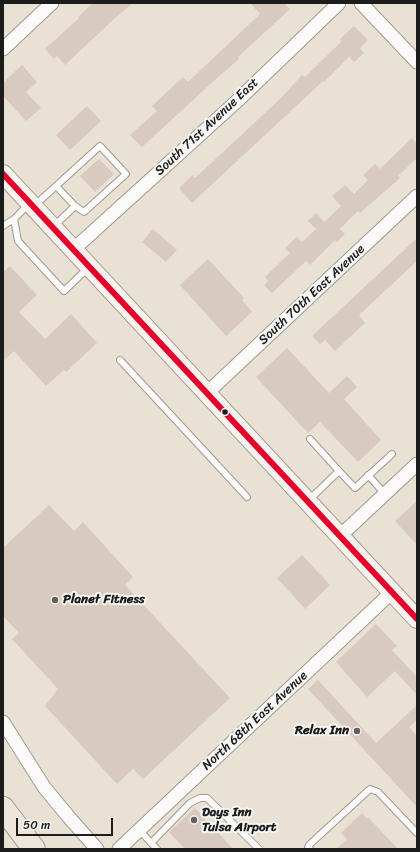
<!DOCTYPE html>
<style>
body{margin:0}
#map{position:relative;width:420px;height:852px;overflow:hidden;background:#e9e1d4;font-family:Sriracha,sans-serif}
canvas{display:block}
.frame{position:absolute;inset:0;border:4px solid #1c1c1c;pointer-events:none}
.scale{position:absolute;left:16px;top:818px;width:97px;height:18px;box-sizing:border-box;border:2px solid #1c1c1c;border-top:0;padding-left:5px;font-size:12px;line-height:14px;white-space:nowrap;color:#1c1c1c;-webkit-text-stroke:3px #f6f6f2;paint-order:stroke}
</style>
<div id="map">
<canvas width="420" height="852"></canvas>
<div class="frame"></div>
<div class="scale">50 m</div>
</div>
<script>
const ctx = document.querySelector('canvas').getContext('2d');
ctx.lineJoin = 'round';
function paint(path, color) {
  ctx.fillStyle = color;
  ctx.fill(path, 'evenodd');
}
function stroke(path, color, width, dash) {
  ctx.strokeStyle = color;
  ctx.lineWidth = width;
  ctx.lineCap = dash ? 'butt' : 'round';
  ctx.setLineDash(dash || []);
  ctx.stroke(path);
}
function drawText(font, color, halo, rows, align = 'center') {
  ctx.font = font + ' Sriracha,sans-serif';
  ctx.lineWidth = 4;
  ctx.setLineDash([]);
  ctx.textBaseline = 'middle';
  ctx.strokeStyle = halo;
  ctx.fillStyle = color;
  for (const [text, x, y, turn = 0] of rows) {
    ctx.save();
    ctx.translate(x, y);
    ctx.rotate((+turn || 0) * Math.PI / 180);
    ctx.textAlign = isNaN(turn) ? turn : align;
    if (halo) ctx.strokeText(text, 0, 0);
    ctx.fillText(text, 0, 0);
    ctx.restore();
  }
}
paint(new Path2D(`
 M93 3H133L116 17 65 65 57 56 54 59 45 49 79 18 78 17Z
 M250 3H284L290 9 238 57 239 59 217 78 142 147 130 135 157 111 152 106 183 77 188 82 260 14Z
 M354 26 368 40 360 48 364 53 354 62 349 57 324 82 323 81 192 203 179 188 193 175 195 178 206 168 282 97 302 75 305 77 342 41 340 39Z
 M22 65 37 82 26 92 41 108 26 121 3 96V83Z
 M87 106 101 121 70 150 56 135Z
 M412 138 417 144V158L398 176 400 178 360 213 358 211 340 229 345 234 337 242 335 240 310 265 306 261 272 293 264 285 268 281 265 277 290 253 285 248 297 237 302 242 316 229 308 221 316 213 324 222 341 206 332 196 345 185 354 194 368 180 363 175 375 164 380 169Z
 M99 159 114 174 95 192 80 176Z
 M153 229 177 250 166 262 142 242Z
 M417 238V261L359 315 365 323 335 351 325 340 320 344 312 336Z
 M208 259 244 298 242 300 252 312 226 336 180 285Z
 M10 266 37 295 19 312 45 339 71 314 97 343 66 372 64 370 46 386 14 351 3 361V272Z
 M287 348 329 393 347 376 357 387 344 399 381 440 358 462 320 422 308 433 256 377Z
 M417 501V545L395 521Z
 M49 505 74 531 83 522 133 577 125 585 230 698 143 779 133 769 117 784 45 706 58 689 12 639 19 633 3 616V548Z
 M302 555 330 585 305 609 277 578Z
 M376 624 397 646 392 650 417 677V695L395 671 367 697 336 662Z
 M318 680 376 743 417 705V720L409 727 417 736V807L308 689Z
 M195 808 233 849H185L169 832Z
 M362 813 367 819 368 817 398 849H336L347 839 341 833Z`), '#d8c9c1');
const service = new Path2D(`
 M100 146 126 174 84 212 75 206 56 186Z
 M29 204 14 219 18 241 64 291 88 268
 M35 205 56 186
 M3 226 14 219
 M54 226 75 206
 M120 360 247 497
 M310 439 339 471
 M368 475 385 494
 M309 500 339 471 355 488 392 454
 M139 830 157 849
 M151 843 190 803 200 798H207L259 849
 M310 849 308 847 309 845 370 789 378 792 417 833`);
const minor = new Path2D(`
 M361 3 417 62
 M3 49 52 3
 M74 249 236 102 339 3
 M207 393 417 196
 M340 536 417 464
 M3 722 44 787 67 815 97 849
 M119 849 392 592`);
const secondary = new Path2D(`
 M3 174 417 619`);
const motorway = new Path2D(`
 M3 808 34 849`);
stroke(service, '#9f9b93', 8);
stroke(minor, '#9f9b93', 15);
stroke(secondary, '#9f9b93', 20);
stroke(motorway, '#9f9b93', 24);
stroke(service, '#fcfaf9', 6);
stroke(minor, '#fcfaf9', 13);
stroke(secondary, '#f6f2ee', 18);
stroke(motorway, '#eee5dd', 22);
stroke(new Path2D(`
 M3 174 417 619`), '#e4002b', 6);
for (const [x, y, r, color] of [
 [225,412,3.5,"#1c1c1c"],
 [55,600,4,"#64615c"],
 [357,731,4,"#64615c"],
 [194,820,4,"#64615c"]
]) {
  const dot = new Path2D();
  dot.arc(x, y, r, 0, 2 * Math.PI);
  ctx.fillStyle = color;
  ctx.fill(dot);
  stroke(dot, '#f6f6f2', 1.5);
}
drawText('13px', '#1c1c1c', '#f6f6f2', [
 ["South 71st Avenue East",207,127,-43],
 ["South 70th East Avenue",312,295,-43],
 ["North 68th East Avenue",255,721,-43]
]);
drawText('bold 13px', '#1c1c1c', '#f6f6f2', [
 ["Planet Fitness",63,600],
 ["Relax Inn",349,731,"right"],
 ["Days Inn",202,813],
 ["Tulsa Airport",202,828]
], 'left');
</script>
